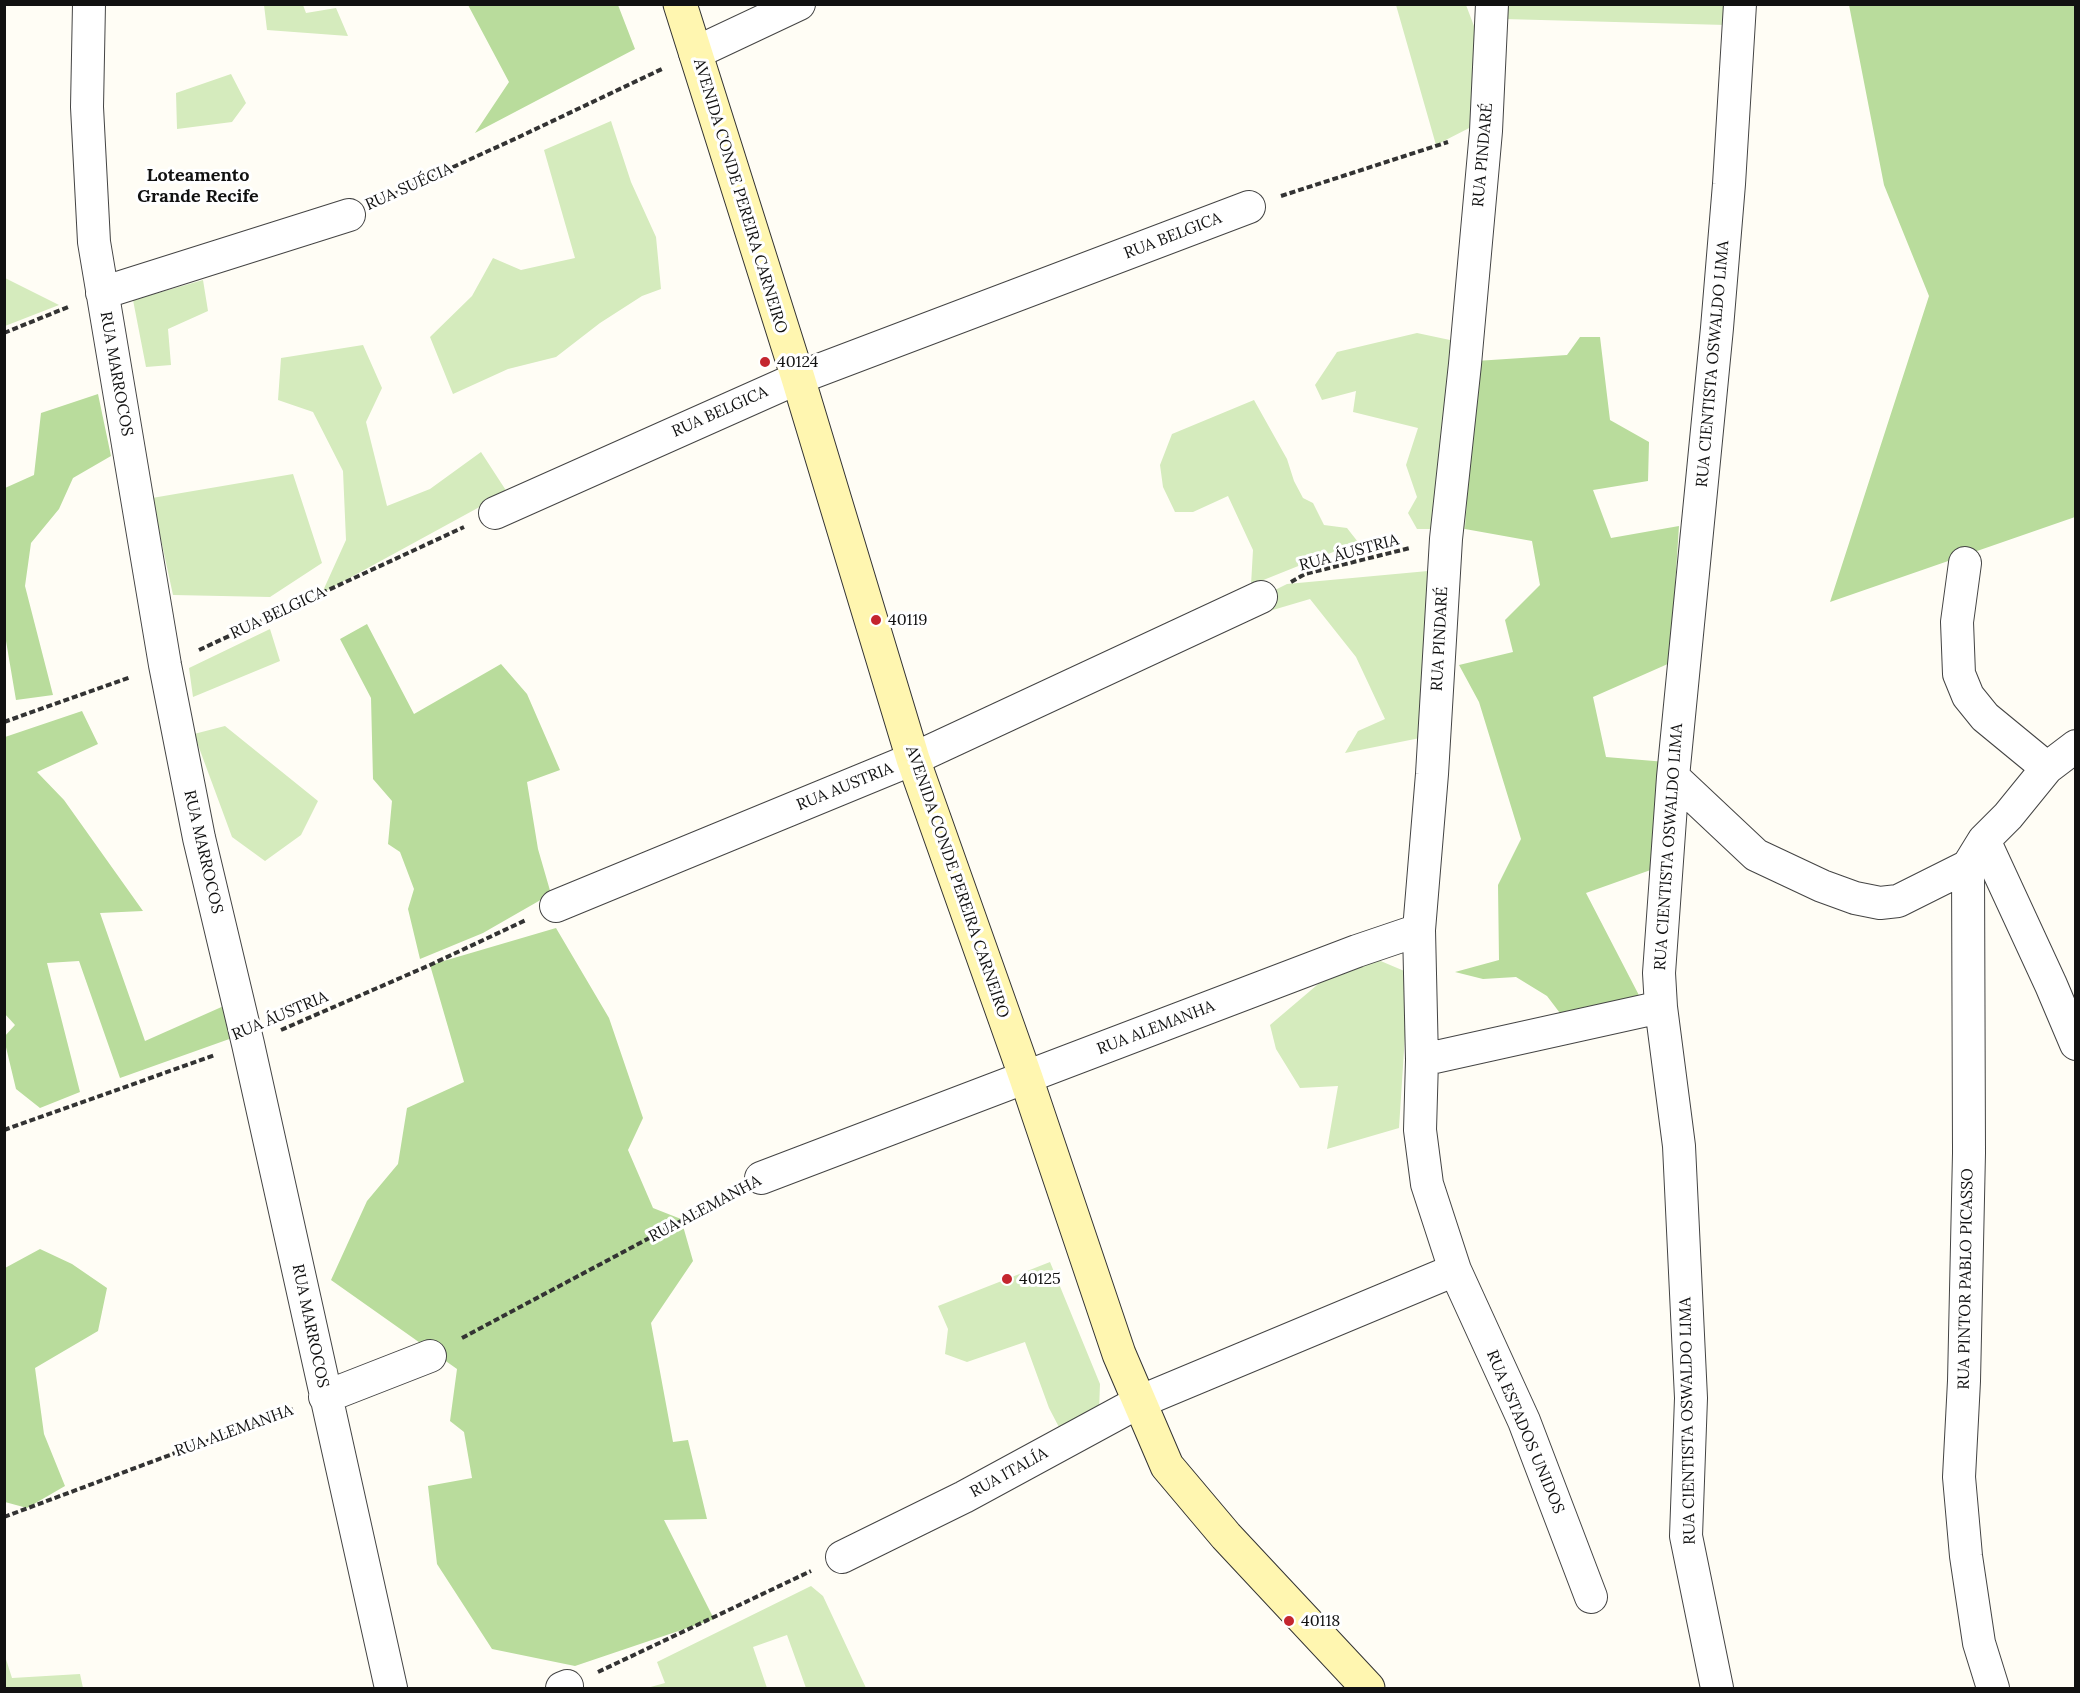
<!DOCTYPE html>
<meta charset="utf-8">
<style>
body{margin:0}
#map{position:relative;width:2080px;height:1693px;overflow:hidden;background:#fffdf5;font-family:Lora,serif}
canvas{display:block}
.frame{position:absolute;inset:0;border:6px solid #111;pointer-events:none}
</style>
<div id="map">
<canvas width="2080" height="1693"></canvas>
<div class="frame"></div>
</div>
<script>
const ctx = document.querySelector('canvas').getContext('2d');
ctx.lineJoin = 'round';
function paint(path, color) {
  ctx.fillStyle = color;
  ctx.fill(path, 'evenodd');
}
function stroke(path, color, width, dash) {
  ctx.strokeStyle = color;
  ctx.lineWidth = width;
  ctx.lineCap = dash ? 'butt' : 'round';
  ctx.setLineDash(dash || []);
  ctx.stroke(path);
}
function drawText(font, color, halo, rows, align = 'center') {
  ctx.font = font + ' Lora,serif';
  ctx.lineWidth = 6;
  ctx.setLineDash([]);
  ctx.textBaseline = 'middle';
  ctx.strokeStyle = halo;
  ctx.fillStyle = color;
  for (const [text, x, y, turn = 0] of rows) {
    ctx.save();
    ctx.translate(x, y);
    ctx.rotate((+turn || 0) * Math.PI / 180);
    ctx.textAlign = isNaN(turn) ? turn : align;
    if (halo) ctx.strokeText(text, 0, 0);
    ctx.fillText(text, 0, 0);
    ctx.restore();
  }
}
paint(new Path2D(`
 M264 5H303L306 13 336 8 348 36 267 30Z
 M1396 5H1466L1477 34V124L1436 145Z
 M1505 5H1728L1726 25 1504 19Z
 M231 74 246 103 232 122 177 129 176 93Z
 M611 121 631 182 656 237 661 289 642 296 600 323 556 357 508 369 453 394 430 337 472 296 493 258 521 270 575 258 544 150Z
 M4 278H5L59 305 5 326Z
 M203 280 208 311 168 329 171 365 146 367 133 300Z
 M1417 333 1450 340 1476 361 1465 529H1417L1408 513 1417 497 1406 465 1418 428 1353 412 1356 391 1322 400 1315 385 1337 352Z
 M363 345 382 388 366 422 387 506 430 489 481 452 507 492 322 593 346 540 343 471 313 412 278 400 281 358Z
 M1254 400 1287 459 1294 481 1303 498 1313 503 1324 525 1347 528 1358 542 1251 585 1253 550 1228 496 1193 512H1175L1163 487 1160 465 1172 434Z
 M293 474 322 563 270 597 173 595 152 498Z
 M1428 571 1420 738 1345 753 1358 731 1385 719 1356 657 1310 599 1266 612 1261 597 1287 584Z
 M270 629 280 661 193 697 189 668Z
 M225 726 318 801 301 835 265 861 232 837 194 734Z
 M1357 951 1409 973 1399 1128 1327 1149 1338 1086 1300 1088 1276 1049 1270 1025Z
 M1050 1262 1100 1384 1099 1412 1061 1431 1049 1408 1025 1342 967 1362 945 1354 948 1329 938 1306Z
 M811 1586 823 1596 866 1688H806L787 1635 753 1647 767 1688H647L665 1683 657 1662Z
 M4 1653 12 1678 80 1674 83 1688H5Z`), '#d5ebbd');
paint(new Path2D(`
 M468 5H618L635 49 475 133 509 82Z
 M1849 5H2075V517L1830 602 1929 296 1884 185Z
 M1580 337H1600L1610 420 1649 442 1648 481 1593 490 1611 538 1679 526 1670 663 1593 697 1606 757 1666 762 1659 867 1586 893 1644 1005 1569 1025 1547 996 1516 977 1483 979 1455 972 1499 960 1498 885 1521 839 1479 702 1459 665 1513 652 1505 620 1540 585 1532 541 1465 529 1476 361 1567 355Z
 M98 394 111 456 73 478 59 509 31 543 25 586 53 695 16 700 5 635V488L34 475 41 413Z
 M367 624 414 714 501 664 527 694 560 770 527 782 538 849 551 894 483 933 420 959 408 909 414 889 400 852 388 844 392 801 373 779 371 698 340 639Z
 M82 711 98 744 37 772 64 800 143 911 100 913 145 1041 226 1005 235 1037 120 1078 79 961 47 963 80 1092 40 1108 16 1089 5 1043 4 1037 15 1025 4 1013 5 737Z
 M556 928 609 1018 643 1118 628 1150 653 1208 681 1219 693 1261 651 1323 673 1442 688 1440 707 1519 664 1520 714 1619 575 1666 492 1649 437 1564 428 1486 472 1478 464 1432 450 1421 457 1369 331 1280 367 1201 398 1164 407 1108 464 1082 430 965Z
 M40 1249 72 1264 107 1288 98 1331 35 1368 44 1434 65 1486 27 1508 5 1502V1268Z`), '#b9dc9c');
const minor = new Path2D(`
 M89 4 87 107 94 242 165 665 199 838 248 1044 391 1688
 M1492 4 1486 131 1465 364 1446 539 1432 774 1419 930 1422 1060 1420 1130 1427 1184 1455 1270 1524 1421 1591 1597
 M695 53 799 4
 M102 293 349 215
 M495 513 798 378 1249 207
 M1965 563 1957 622 1959 674 1968 696 1985 717 2047 768
 M1673 777 1756 855 1822 886 1855 898 1880 903 1898 901 1968 866 1984 840 2008 816 2047 768 2076 746
 M1984 840 2051 985 2076 1044
 M1968 866 1969 1153 1964 1381 1959 1477 1966 1556 1979 1643 1993 1688
 M556 906 913 759 1261 597
 M1422 1060 1661 1007
 M761 1178 1357 951 1419 930
 M325 1397 430 1356
 M842 1557 964 1497 1139 1402 1455 1270
 M562 1688 567 1686
 M1717 1688 1686 1536 1691 1398 1679 1146 1661 1007 1659 973 1673 777 1717 328 1729 184 1740 4`);
const secondary = new Path2D(`
 M680 4 798 378 913 759 1026 1078 1119 1354 1167 1466 1226 1536 1368 1688`);
stroke(minor, '#444', 34);
stroke(secondary, '#333', 35);
stroke(new Path2D(`
 M1281 196 1448 142
 M379 201 521 136 664 68
 M4 333 68 307
 M1291 582 1305 574 1410 548
 M199 650 464 527
 M4 722 131 677
 M281 1030 430 965 526 920
 M4 1130 215 1055
 M462 1338 730 1195
 M4 1517 293 1409
 M598 1672 811 1571`), '#333', 4, [6, 3]);
stroke(minor, '#fff', 32);
stroke(secondary, '#fff6b0', 33);
for (const [x, y, r, color] of [
 [765,362,6,"#c4262e"],
 [876,620,6,"#c4262e"],
 [1007,1279,6,"#c4262e"],
 [1289,1621,6,"#c4262e"]
]) {
  const dot = new Path2D();
  dot.arc(x, y, r, 0, 2 * Math.PI);
  ctx.fillStyle = color;
  ctx.fill(dot);
  stroke(dot, '#fff', 2);
}
drawText('16px', '#111', '#fff', [
 ["RUA PINDARÉ",1483,155,-85],
 ["RUA SUÉCIA",409,187,-24],
 ["AVENIDA CONDE PEREIRA CARNEIRO",740,196,73],
 ["RUA BELGICA",1173,236,-21],
 ["RUA CIENTISTA OSWALDO LIMA",1713,364,-85],
 ["RUA MARROCOS",116,374,80],
 ["RUA BELGICA",720,412,-24],
 ["RUA ÁUSTRIA",1349,553,-15],
 ["RUA BELGICA",278,613,-25],
 ["RUA PINDARÉ",1440,639,-87],
 ["RUA AUSTRIA",845,787,-22],
 ["RUA CIENTISTA OSWALDO LIMA",1669,847,-86],
 ["RUA MARROCOS",203,852,77],
 ["AVENIDA CONDE PEREIRA CARNEIRO",957,882,71],
 ["RUA ÁUSTRIA",280,1016,-23],
 ["RUA ALEMANHA",1156,1028,-21],
 ["RUA ALEMANHA",705,1209,-28],
 ["RUA PINTOR PABLO PICASSO",1966,1279,-89],
 ["RUA MARROCOS",310,1326,78],
 ["RUA CIENTISTA OSWALDO LIMA",1688,1421,-91],
 ["RUA ALEMANHA",234,1431,-20],
 ["RUA ESTADOS UNIDOS",1525,1432,67],
 ["RUA ITALÍA",1009,1473,-29]
]);
drawText('16px', '#111', '#fff', [
 ["40124",777,362],
 ["40119",888,620],
 ["40125",1019,1279],
 ["40118",1301,1621]
], 'left');
drawText('bold 18px', '#111', '#fff', [
 ["Loteamento",198,176],
 ["Grande Recife",198,197]
]);
</script>
